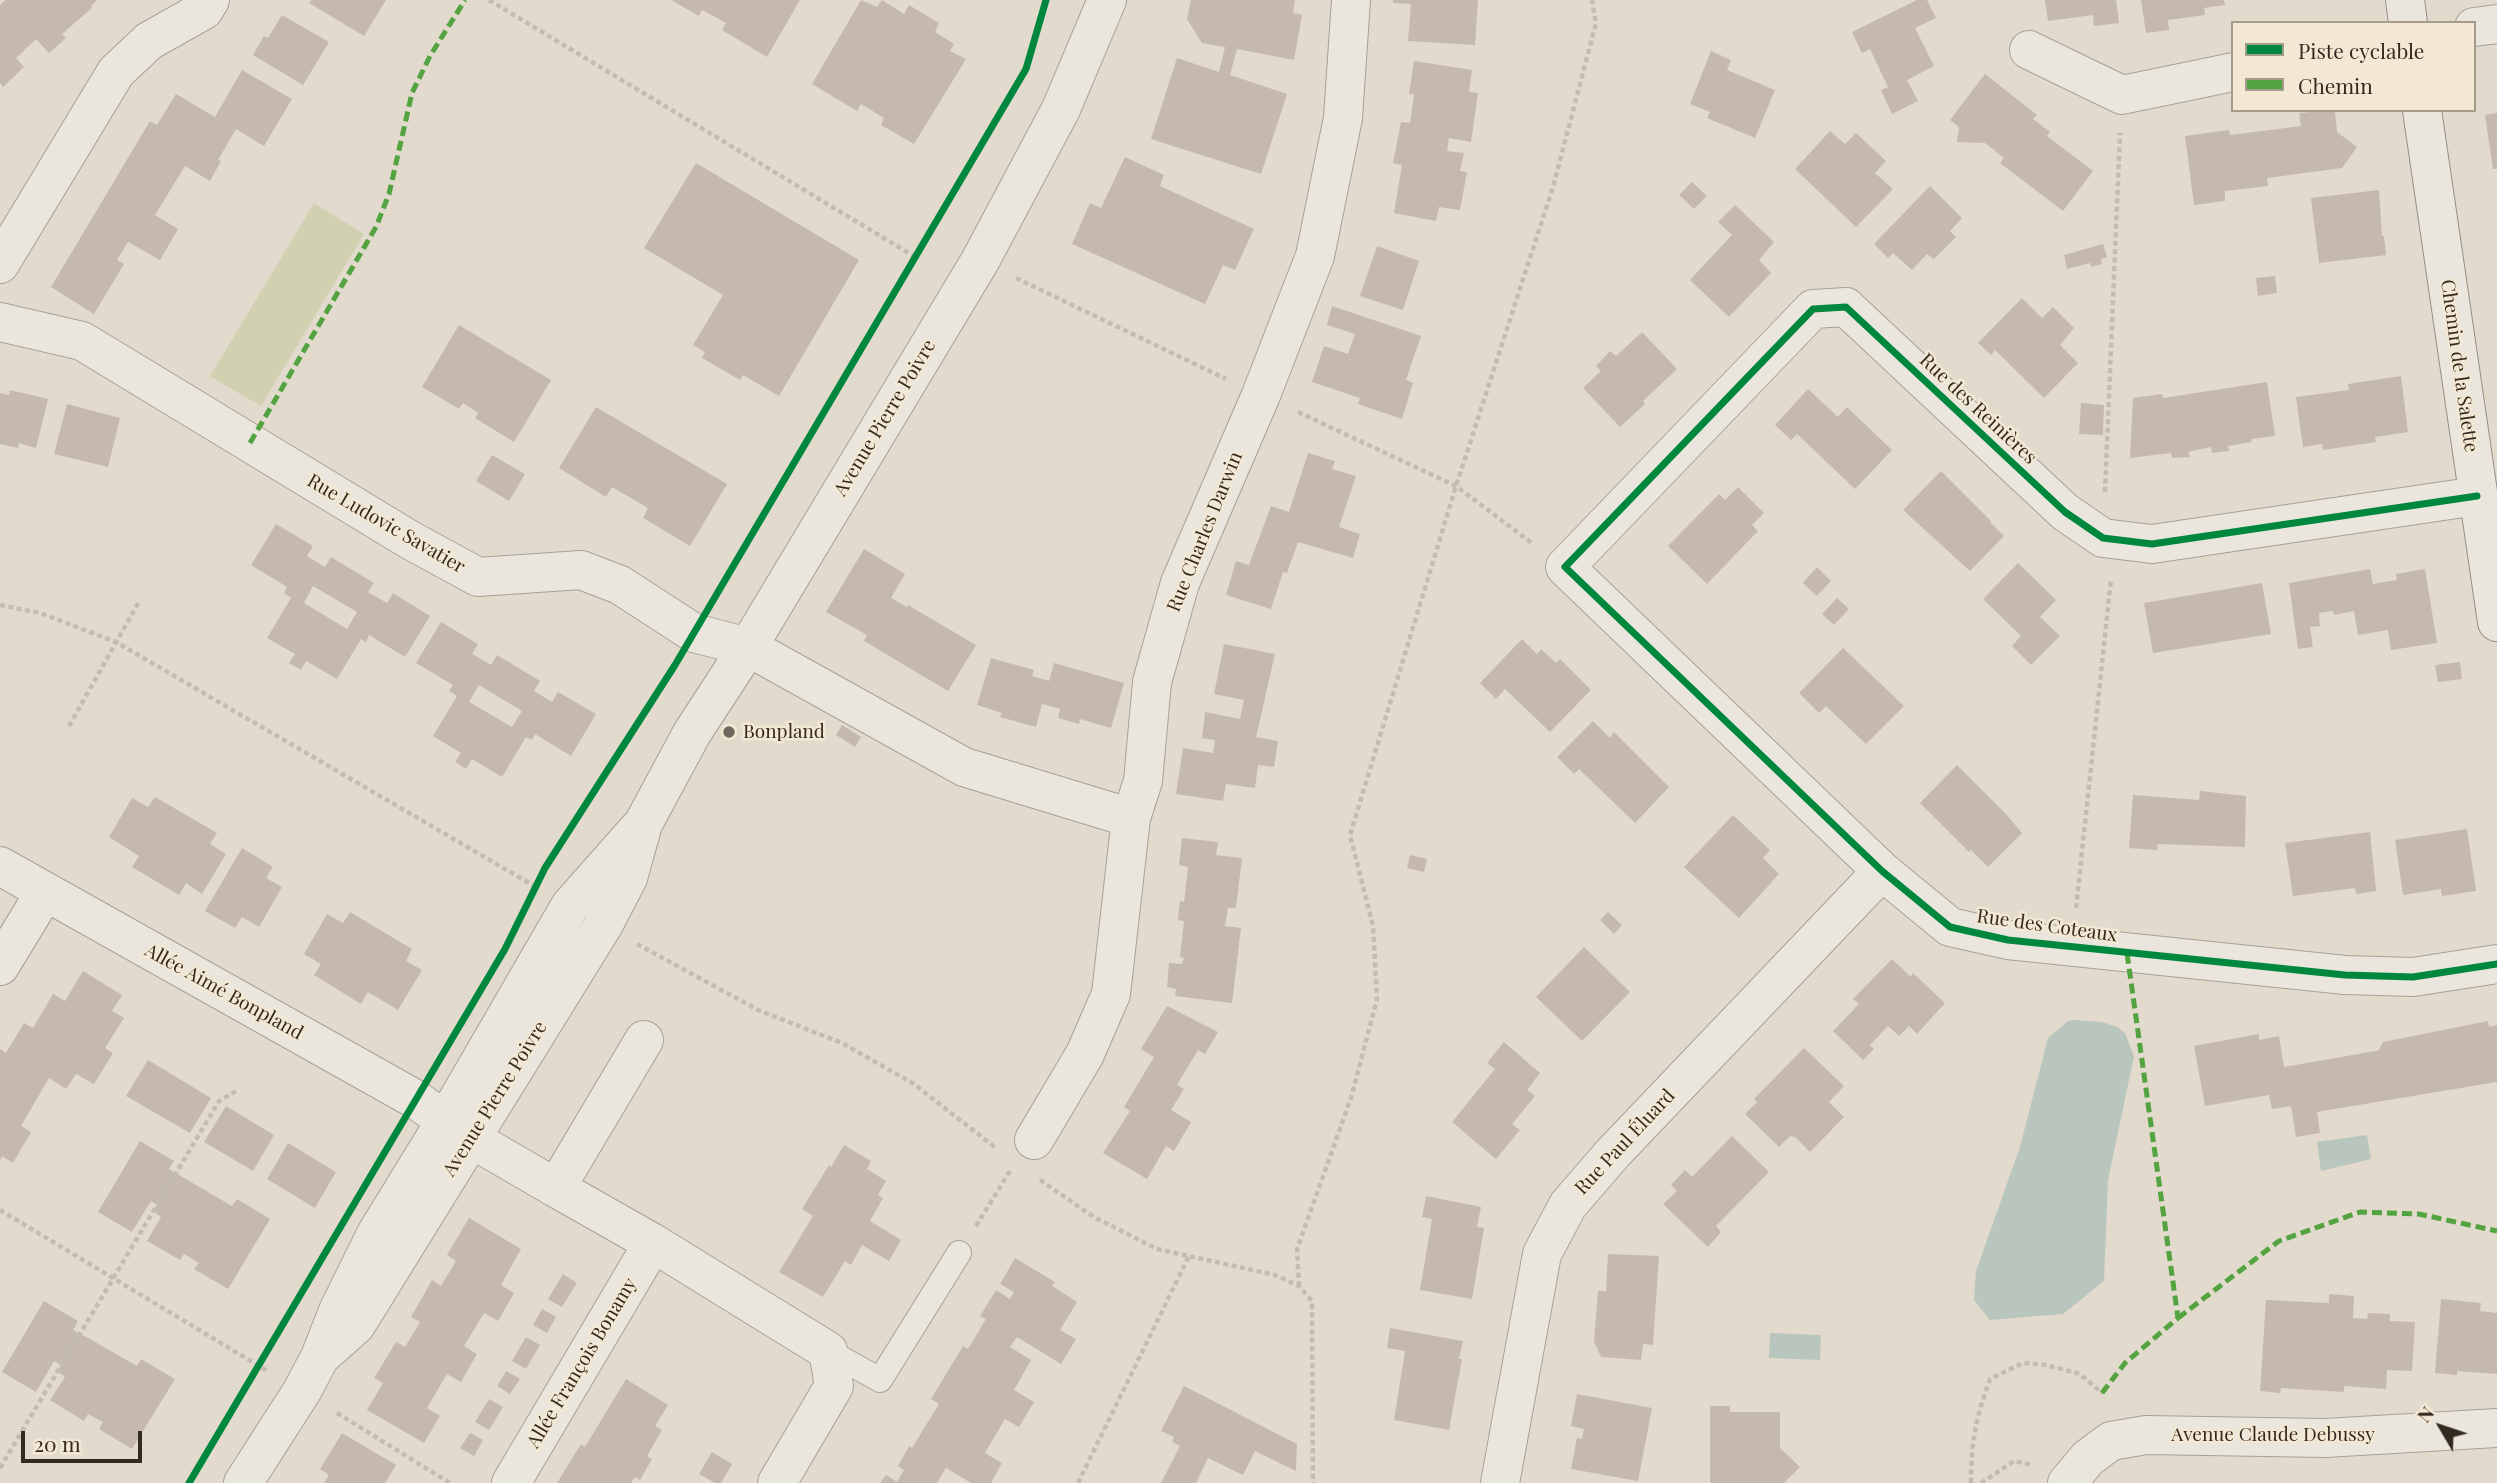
<!DOCTYPE html>
<meta charset="utf-8">
<style>
body{margin:0}
#map{position:relative;width:2497px;height:1483px;overflow:hidden;background:#e2dacd;font-family:"Playfair Display",serif}
canvas{display:block}
.legend{position:absolute;left:2231px;top:21px;width:245px;height:91px;box-sizing:border-box;background:#f2e8d4;border:2px solid #a69c8c;margin:0;padding:9px 12px;list-style:none;font-size:21px;color:#34291f}
.legend li{display:flex;align-items:center;gap:14px;height:35px}
.legend b{width:35px;border:2px solid #a69c8c}
.north{position:absolute;left:2406px;top:1392px;width:70px;height:70px;-webkit-text-stroke:5px #f2e8d4;paint-order:stroke;rotate:309deg;font-size:19px;font-weight:700;line-height:28px;text-align:center;color:#34291f}
.north::after{content:'';display:block;margin:auto;width:24px;height:32px;background:#34291f;clip-path:polygon(50% 0,100% 100%,50% 72%,0 100%)}
.scale{position:absolute;left:21px;top:1431px;width:121px;height:32px;box-sizing:border-box;border:4px solid #34291f;border-top:0;padding-left:9px;font-size:21px;line-height:24px;white-space:nowrap;color:#34291f;-webkit-text-stroke:5px #f2e8d4;paint-order:stroke}
</style>
<div id="map">
<canvas width="2497" height="1483"></canvas>
<ul class="legend">
<li><b style="height:9px;background:#00873e"></b>Piste cyclable</li>
<li><b style="height:9px;background:#53a341"></b>Chemin</li>
</ul>
<div class="north">N</div>
<div class="scale">20 m</div>
</div>
<script>
const ctx = document.querySelector('canvas').getContext('2d');
ctx.lineJoin = 'round';
function paint(path, color) {
  ctx.fillStyle = color;
  ctx.fill(path, 'evenodd');
}
function stroke(path, color, width, dash) {
  ctx.strokeStyle = color;
  ctx.lineWidth = width;
  ctx.lineCap = dash ? 'butt' : 'round';
  ctx.setLineDash(dash || []);
  ctx.stroke(path);
}
function drawText(font, color, halo, rows, align = 'center') {
  ctx.font = font + ' "Playfair Display",serif';
  ctx.lineWidth = 5;
  ctx.setLineDash([]);
  ctx.textBaseline = 'middle';
  ctx.strokeStyle = halo;
  ctx.fillStyle = color;
  for (const [text, x, y, turn = 0] of rows) {
    ctx.save();
    ctx.translate(x, y);
    ctx.rotate((+turn || 0) * Math.PI / 180);
    ctx.textAlign = isNaN(turn) ? turn : align;
    if (halo) ctx.strokeText(text, 0, 0);
    ctx.fillText(text, 0, 0);
    ctx.restore();
  }
}
paint(new Path2D(`
 M314 203 364 234 261 406 210 376Z`), '#d1d0b1');
paint(new Path2D(`
 M2073 1020 2102 1022 2117 1027 2125 1033 2134 1056 2108 1180 2104 1281 2063 1314 1990 1320 1974 1300 1976 1271 2020 1147 2048 1038 2068 1021Z
 M2367 1135 2371 1159 2321 1171 2317 1142Z
 M1770 1333 1821 1335 1820 1360 1769 1358Z`), '#b8c6bd');
paint(new Path2D(`
 M5 0H97L91 6 92 8 62 34 66 38 49 53 36 39 16 58 24 67 3 87 0 83V5Z
 M311 0H386L364 36 309 3Z
 M671 0H800L767 57 722 30 726 23 702 10 699 16Z
 M861 0 877 7 882 0 904 14 909 5 939 23 935 32 954 44 950 51 966 59 914 144 881 125 884 118 861 104 857 111 812 84Z
 M1191 0H1295L1293 13 1302 15 1294 60 1237 49 1230 75 1287 94 1261 174 1151 139 1177 58 1219 72 1225 47 1202 43 1187 19Z
 M1393 0H1478L1475 45 1408 41 1411 4 1393 3Z
 M1917 0H1927L1936 18 1915 28 1934 66 1907 80 1918 101 1892 114 1881 90 1888 87 1870 49 1862 53 1852 32Z
 M2045 0H2116L2119 23 2094 26 2093 15 2048 21Z
 M2141 0H2224L2225 5 2204 8 2205 15 2168 20 2169 30 2146 33Z
 M282 15 329 42 303 85 253 55 264 36 268 38Z
 M1711 51 1731 60 1727 70 1775 90 1755 138 1707 118 1710 112 1690 104Z
 M1414 61 1472 70 1469 92 1478 93 1471 142 1449 138 1447 151 1464 153 1460 171 1467 172 1460 210 1439 207 1436 221 1394 213 1402 165 1393 163 1401 122 1410 123 1414 94H1409Z
 M242 70 292 99 264 146 236 129 218 160 221 161 210 181 185 166 155 215 178 229 160 260 128 242 117 260 124 264 94 314 51 287 150 121 157 125 176 94 215 117Z
 M1985 74 2037 115 2033 119 2050 132 2047 136 2093 171 2063 211 2000 163 2004 158 1985 143 1957 142 1959 127 1950 120Z
 M2335 110 2337 132 2357 147 2342 168 2267 178 2268 186 2225 191V201L2194 205 2185 136 2229 130 2230 135 2301 126 2299 113Z
 M2497 113V169H2493L2485 115Z
 M1830 131 1845 144 1856 133 1886 161 1875 173 1893 189 1856 227 1795 169Z
 M1125 157 1164 175 1160 186 1254 229 1235 270 1223 265 1205 304 1072 244 1090 203 1101 208Z
 M696 163 859 260 779 396 743 375 740 380 702 358 705 352 693 345 723 295 644 248Z
 M1692 182 1707 196 1694 209 1679 195Z
 M1930 186 1962 218 1950 231 1956 237 1934 259 1927 254 1912 270 1893 253 1888 258 1874 244Z
 M2379 190 2382 236H2384L2386 255 2319 263 2311 198Z
 M1735 205 1774 242 1759 260 1771 273 1729 317 1690 280 1732 235 1718 222Z
 M2103 244 2107 257 2101 259 2102 264 2091 267 2090 263 2067 269 2064 255Z
 M1377 246 1419 261 1403 310 1360 296Z
 M2275 276 2277 293 2258 296 2256 278Z
 M2022 298 2042 318 2053 307 2074 328 2060 345 2078 363 2044 398 1995 350 1991 355 1978 343Z
 M1332 306 1421 336 1406 380 1413 383 1402 419 1358 404 1360 398 1312 382 1324 346 1348 354 1355 334 1327 325Z
 M459 325 551 380 514 442 475 418 478 413 463 403 459 409 422 387Z
 M1642 332 1677 369 1643 401 1645 404 1620 427 1583 388 1601 371 1596 366 1610 351 1616 356Z
 M2401 376 2408 432 2375 437 2376 442 2323 450 2322 444 2303 447 2296 397 2349 390 2348 384Z
 M2267 382 2275 436 2251 439 2252 442 2228 446 2229 451 2212 453 2211 447 2188 452 2190 457 2172 458 2171 453 2130 458 2133 398 2162 394 2163 398Z
 M1808 389 1838 417 1847 407 1892 450 1855 489 1797 434 1791 440 1775 425Z
 M10 390 48 399 36 448 19 443 18 448 0 444V393L9 395Z
 M2081 403 2104 405 2103 435 2079 434Z
 M67 404 120 418 108 467 54 454Z
 M596 407 727 484 690 546 643 518 648 508 612 487 606 497 559 468Z
 M1308 453 1335 461 1332 469 1356 476 1339 527 1360 534 1353 558 1298 542 1287 573 1283 572 1271 609 1226 595 1236 561 1249 565 1271 506 1289 512Z
 M492 455 525 474 509 501 476 481Z
 M1941 471 1991 521 1990 522 2004 536 1970 571 1903 510Z
 M1738 487 1764 513 1752 525 1758 531 1707 584 1668 546 1719 494 1725 500Z
 M276 524 313 546 307 556 325 567 331 557 374 583 368 592 387 603 393 593 430 616 405 657 369 635 366 642 361 639 337 679 306 661 301 670 289 663 295 654 267 638 291 598 284 593 287 587 251 565ZM313 586 357 612 347 629 304 603Z
 M864 549 905 574 891 598 907 607 908 605 976 645 948 691 864 641 867 635 826 612Z
 M2018 563 2056 600 2040 617 2060 636 2031 665 2012 646 2021 636 1983 599Z
 M1817 567 1831 581 1817 596 1803 583Z
 M2370 569 2373 584 2397 580 2396 574 2425 569 2437 643 2391 650 2388 630 2358 635 2354 611 2334 615 2333 611 2319 613 2320 626 2310 627 2313 647 2298 649 2289 583Z
 M2262 583 2271 634 2153 653 2144 603Z
 M1837 598 1849 609 1834 625 1822 614Z
 M441 622 478 644 472 654 491 665 497 655 540 681 534 691 552 702 558 692 596 714 571 756 535 734 532 740 526 737 502 777 472 759 466 769 455 762 461 753 433 736 457 696 449 691 453 685 416 663ZM479 685 522 711 512 727 469 702Z
 M1522 639 1537 654 1541 649 1556 663 1560 659 1591 690 1550 732 1505 689 1496 699 1480 683Z
 M1224 644 1275 654 1256 737 1278 741 1274 767 1258 765 1255 788 1226 784 1223 801 1176 794 1183 748 1213 753 1215 740 1202 738 1205 712 1240 719 1244 700 1214 694Z
 M1843 648 1904 706 1866 744 1826 706 1819 713 1799 693Z
 M991 658 1034 670 1032 676 1049 681 1054 663 1124 683 1111 728 1080 719 1079 724 1058 718 1060 709 1042 704 1036 727 1000 717 1002 713 977 705Z
 M2460 662 2462 679 2438 682 2435 665Z
 M1593 721 1610 738 1614 732 1669 787 1635 823 1579 769 1574 774 1557 757Z
 M842 725 861 737 855 747 836 735Z
 M1957 765 2006 814 2022 833 1988 867 1971 850 1969 852 1920 803Z
 M2200 791 2246 796 2245 847 2158 844 2157 850 2129 848 2133 795 2199 800Z
 M155 797 217 833 210 844 226 854 202 894 186 883 179 895 132 867 139 856 109 837 132 798 148 807Z
 M1733 815 1770 850 1763 858 1779 874 1739 918 1684 867Z
 M2467 829 2476 891 2442 896 2441 889 2403 895 2395 840Z
 M2370 832 2376 891 2356 894 2355 888 2293 896 2285 843Z
 M1182 838 1218 842 1216 855 1242 858 1236 908H1228L1225 926 1241 928 1232 1003 1175 996 1176 989 1167 987 1169 963 1182 964 1184 958 1180 957 1184 921 1178 920 1180 901 1184 902 1188 867 1179 865Z
 M242 848 273 867 266 878 282 887 259 927 242 917 235 928 205 911Z
 M1410 855 1427 859 1424 872 1407 868Z
 M350 912 412 949 406 961 422 970 398 1010 368 992 361 1004 314 975 321 964 304 954 327 914 343 923Z
 M1608 912 1622 925 1614 934 1600 920Z
 M1584 947 1630 992 1582 1041 1536 997Z
 M1892 959 1911 977 1913 973 1945 1003 1917 1034 1909 1026 1899 1036 1888 1026 1870 1045 1874 1049 1863 1060 1833 1031 1859 1004 1853 999Z
 M83 971 122 995 112 1011 124 1018 105 1048 113 1053 94 1084 76 1074 66 1089 49 1078 21 1126 31 1132 13 1163 2 1156 0 1160V1049L6 1053 24 1023 33 1028 53 994 65 1001Z
 M1167 1006 1218 1032 1205 1054 1198 1050 1177 1085 1184 1089 1171 1110 1191 1122 1174 1151 1166 1146 1147 1179 1103 1153 1130 1111 1124 1107 1154 1057 1141 1049Z
 M2488 1021 2489 1027 2497 1025V1082L2317 1112 2320 1133 2296 1137 2291 1106 2272 1109 2269 1095 2205 1106 2194 1046 2259 1034V1040L2279 1036 2284 1067 2375 1051 2379 1050 2383 1042Z
 M1504 1042 1540 1073 1527 1090 1535 1096 1512 1124 1520 1130 1496 1159 1452 1122 1495 1069 1487 1063Z
 M1804 1048 1844 1086 1829 1102 1844 1117 1810 1152 1795 1137 1790 1136 1779 1147 1745 1114 1757 1102 1754 1099Z
 M148 1060 211 1098 190 1133 126 1096Z
 M226 1106 274 1135 253 1171 204 1142Z
 M1732 1136 1769 1172 1716 1226 1721 1232 1708 1247 1663 1204 1677 1191 1671 1185 1685 1170 1692 1177Z
 M140 1141 174 1161 169 1169 184 1178 232 1206 237 1199 270 1219 228 1289 194 1269 199 1263 184 1254 180 1260 147 1241 161 1217 153 1211 157 1205 151 1201 132 1232 98 1212Z
 M288 1143 336 1172 315 1208 267 1179Z
 M844 1145 871 1161 867 1169 886 1181 878 1195 883 1198 870 1221 901 1240 889 1261 862 1245 851 1265 845 1261 823 1297 779 1272 813 1216 802 1209 829 1165 831 1167Z
 M1426 1196 1481 1207 1477 1227 1484 1228 1472 1299 1420 1290 1432 1219 1422 1217Z
 M469 1218 521 1249 501 1285 514 1293 498 1321 484 1313 464 1346 477 1354 461 1382 447 1374 427 1408 440 1416 424 1443 367 1410 383 1383 374 1378 396 1342 405 1347 420 1322 411 1317 432 1280 441 1286 456 1261 447 1255Z
 M1608 1254 1659 1256 1653 1345 1643 1344 1641 1360 1601 1357 1594 1341 1598 1291H1606Z
 M1015 1258 1055 1282 1052 1286 1077 1302 1060 1330 1076 1339 1061 1364 1017 1337 1010 1347 1031 1360 1014 1390 1034 1402 1019 1427 1005 1419 985 1453 1002 1463 991 1483H971L946 1468 937 1483H880L886 1475 897 1482 904 1470 898 1466 909 1446 912 1448 939 1404 931 1399 963 1346 968 1349 986 1319 980 1316 996 1290 1010 1299 1014 1292 1000 1284Z
 M563 1274 577 1283 562 1307 548 1299Z
 M2329 1294 2354 1296 2353 1318 2367 1319 2368 1313 2390 1314V1321L2415 1322 2412 1371 2387 1370 2386 1389 2344 1386V1392L2281 1388 2280 1393 2260 1391 2266 1300 2329 1303Z
 M2441 1299 2481 1303 2480 1311 2497 1313V1374L2457 1371V1375L2435 1373Z
 M44 1301 78 1321 73 1330 88 1338 137 1366 141 1359 175 1379 132 1449 99 1429 103 1422 88 1414 84 1421 50 1400 65 1377 57 1371 61 1365 54 1361 36 1392 2 1372Z
 M542 1309 556 1317 547 1333 533 1325Z
 M1390 1328 1463 1341 1459 1359H1462L1449 1430 1394 1420 1405 1351 1387 1348Z
 M526 1337 540 1345 526 1369 512 1361Z
 M506 1371 520 1379 510 1394 497 1386Z
 M626 1379 668 1405 655 1426 662 1430 647 1456 652 1459 640 1480 635 1477 631 1483H557L581 1444 585 1447Z
 M1184 1386 1297 1444 1296 1471 1255 1451 1243 1475 1208 1458 1196 1483H1161L1180 1446 1172 1442 1174 1437 1161 1431Z
 M1577 1394 1652 1408 1638 1481 1571 1469 1577 1438 1582 1439 1584 1429 1571 1426Z
 M489 1399 503 1407 489 1430 475 1422Z
 M1710 1406H1730V1412H1780V1448L1800 1467 1784 1483H1710Z
 M342 1433 396 1465 385 1483H324L329 1475 320 1469Z
 M470 1433 483 1440 474 1456 460 1448Z
 M712 1452 732 1464 721 1483H715L699 1474Z`), '#c5b9ae');
const lane = new Path2D(`
 M828 1351 880 1380 959 1253`);
const street = new Path2D(`
 M2474 27 2497 24
 M2029 50 2122 95 2233 72
 M0 264 116 72 149 41 204 10 210 0
 M0 322 82 341 410 540 478 577 581 570 620 585 694 633 748 647 964 767 1131 818
 M2477 496 2152 544 2103 538 2065 512 1846 307 1813 309 1565 567 1882 871 1950 927 2008 940 2345 975 2413 977 2497 964
 M0 866 415 1099 470 1138 556 1188 644 1040
 M0 966 45 892
 M1034 1140 1085 1054 1111 994 1131 818 1143 781 1152 682 1180 583 1261 395 1315 256 1343 118 1351 0
 M653 1243 828 1351 834 1386 777 1483
 M320 1357 356 1325 604 924 628 878 643 824 692 733 748 647 980 261 1061 109 1107 0
 M243 1483 302 1391 320 1357 338 1311 376 1234 446 1120 570 906 639 828
 M511 1483 653 1243 556 1188
 M1500 1483 1542 1254 1568 1205 1613 1153 1882 871
 M2067 1483 2088 1458 2111 1441 2146 1435 2325 1438 2497 1428`);
const secondary = new Path2D(`
 M2405 0 2408 23
 M2422 110 2497 622`);
stroke(lane, '#a7a096', 26);
stroke(street, '#a7a096', 40);
stroke(secondary, '#978f86', 40);
stroke(new Path2D(`
 M489 0 917 258
 M1016 278 1226 379
 M1298 412 1456 486 1533 544
 M2105 492 2120 133
 M0 605 40 613 116 642 536 887
 M69 726 140 600
 M2076 908 2111 579
 M637 944 758 1010 842 1043 914 1084 996 1148
 M1040 1180 1094 1217 1157 1249 1275 1275 1299 1286 1312 1301 1313 1483
 M0 1210 269 1372
 M976 1226 1010 1171
 M1299 1286 1297 1249 1351 1098 1377 999 1373 926 1350 835 1456 486 1553 187 1596 23 1592 0
 M337 1413 450 1483
 M0 1468 219 1101 238 1090
 M1078 1483 1189 1256
 M1971 1483C1971 1442 1976 1417 1990 1379L2023 1363 2046 1365 2080 1374 2102 1393
 M1981 1483 2014 1461 2033 1465`), '#c2bcb5', 4.5, [5, 3.5]);
stroke(lane, '#eae6de', 24);
stroke(street, '#eae6de', 38);
stroke(secondary, '#eae6de', 38);
stroke(new Path2D(`
 M250 443 376 227 389 194 412 93 430 56 465 0
 M2178 1318 2279 1241 2360 1212 2419 1214 2497 1231
 M2102 1393 2125 1363 2178 1318 2127 953`), '#53a341', 5, [10, 5]);
stroke(new Path2D(`
 M2477 496 2152 544 2103 538 2065 512 1846 307 1813 309 1565 567 1882 871 1950 927 2008 940 2345 975 2413 977 2497 964
 M189 1483 505 949 545 868 675 665 1026 69 1046 0`), '#00873e', 7);
for (const [x, y, r, color] of [
 [729,732,7,"#71675c"]
]) {
  const dot = new Path2D();
  dot.arc(x, y, r, 0, 2 * Math.PI);
  ctx.fillStyle = color;
  ctx.fill(dot);
  stroke(dot, '#f2e8d4', 2.5);
}
drawText('19px', '#34291f', '#f2e8d4', [
 ["Chemin de la Salette",2459,366,82],
 ["Rue des Reinières",1978,409,43],
 ["Avenue Pierre Poivre",885,418,-59],
 ["Rue Ludovic Savatier",386,524,30],
 ["Rue Charles Darwin",1205,532,-68],
 ["Rue des Coteaux",2047,926,8],
 ["Allée Aimé Bonpland",224,992,29],
 ["Avenue Pierre Poivre",495,1099,-58],
 ["Rue Paul Éluard",1625,1142,-47],
 ["Allée François Bonamy",582,1363,-59],
 ["Avenue Claude Debussy",2273,1435]
]);
drawText('19px', '#34291f', '#f2e8d4', [
 ["Bonpland",743,732]
], 'left');
</script>
